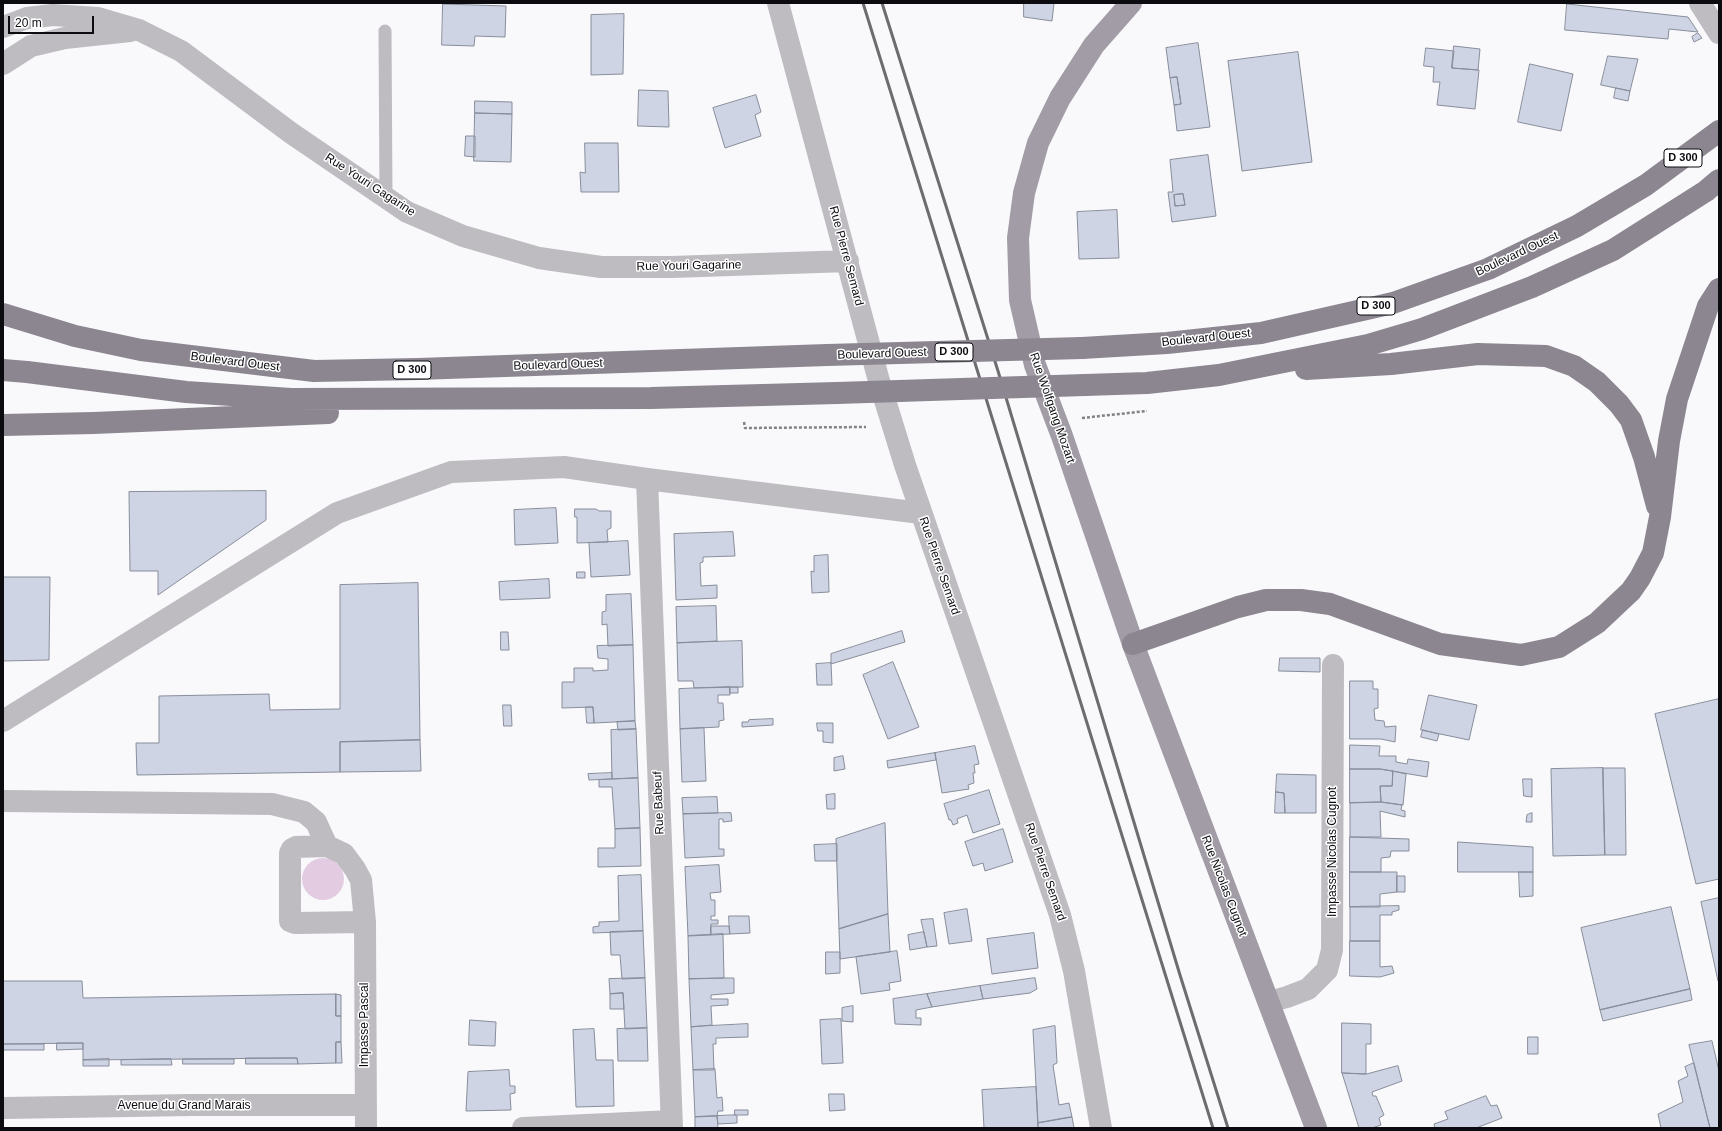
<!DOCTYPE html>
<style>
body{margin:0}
#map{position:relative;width:1722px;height:1131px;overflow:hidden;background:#f9f9fc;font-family:Arial,sans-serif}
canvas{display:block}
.frame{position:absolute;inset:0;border:4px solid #0b0b10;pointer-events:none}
.scale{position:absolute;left:8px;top:16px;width:86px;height:18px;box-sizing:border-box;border:2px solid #0b0b10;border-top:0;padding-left:5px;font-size:12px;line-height:14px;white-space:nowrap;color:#0b0b10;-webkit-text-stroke:3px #fff;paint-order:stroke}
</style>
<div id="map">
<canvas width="1722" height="1131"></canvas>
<div class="frame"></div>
<div class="scale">20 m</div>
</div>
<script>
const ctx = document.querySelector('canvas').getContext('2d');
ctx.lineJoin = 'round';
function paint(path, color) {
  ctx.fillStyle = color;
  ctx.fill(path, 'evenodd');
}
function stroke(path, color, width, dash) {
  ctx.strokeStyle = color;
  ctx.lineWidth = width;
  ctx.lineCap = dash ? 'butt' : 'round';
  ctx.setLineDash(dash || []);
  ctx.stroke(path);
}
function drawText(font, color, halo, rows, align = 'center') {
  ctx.font = font + ' Arial,sans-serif';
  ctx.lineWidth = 3;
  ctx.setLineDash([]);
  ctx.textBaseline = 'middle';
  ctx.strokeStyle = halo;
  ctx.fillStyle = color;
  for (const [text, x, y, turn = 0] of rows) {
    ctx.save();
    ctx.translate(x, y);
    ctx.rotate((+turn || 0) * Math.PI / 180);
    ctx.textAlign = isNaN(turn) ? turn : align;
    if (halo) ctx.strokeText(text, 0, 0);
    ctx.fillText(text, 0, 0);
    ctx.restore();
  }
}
paint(new Path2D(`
 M302 879a21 21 0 1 1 42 0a21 21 0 1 1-42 0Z`), '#e3cbe1');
const building = new Path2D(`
 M1024 3H1054L1052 21 1024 17Z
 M443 4 506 6 505 37 475 36 474 46 442 45Z
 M1567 4 1688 17 1698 32 1669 29 1668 39 1565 30Z
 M624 14 623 74 591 75V15Z
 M1698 33 1702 38 1694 42 1692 37Z
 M1198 43 1210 127 1177 131 1174 105 1181 104 1177 77 1170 78 1166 48Z
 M1454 46 1480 49 1478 70 1452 68Z
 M1426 48 1454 51 1452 68 1479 70 1475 109 1437 105 1440 82H1433L1434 67 1424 66Z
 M1298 52 1312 162 1242 171 1228 61Z
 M1608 56 1638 59 1630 91 1601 85Z
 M1530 64 1573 74 1561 131 1518 122Z
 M1177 77 1181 104 1174 105 1170 78Z
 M1616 88 1630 91 1628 101 1614 98Z
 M639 90 668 91 669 127 638 126Z
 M756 95 761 112 755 115 761 136 725 148 713 108Z
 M475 101 512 102V114L475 113Z
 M475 113 512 114 511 162 474 161Z
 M466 136H475V157L465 156Z
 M585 143H618L619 192H581L580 172 585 173Z
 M1208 155 1216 216 1172 222 1168 192H1173L1170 160ZM1183 194 1185 205 1175 206 1174 195Z
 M1183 194 1185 205 1175 206 1174 195Z
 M1117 210 1119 258 1079 259 1077 212Z
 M266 491V520L158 595V571H130L129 492Z
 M556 508 558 543 515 545 514 510Z
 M575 509H596L599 511H611V528L607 530 608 542 577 543V517H575Z
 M733 532 735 556 703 557V562L700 563 701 586 717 585V598L676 600 674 534Z
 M628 541 630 575 591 577 589 543Z
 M828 555 829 592 812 593 811 571 814 572V556Z
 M577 572H585V578H577Z
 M3 577H50L49 660 3 661Z
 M549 579 550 598 500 600 499 582Z
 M418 583 420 740 340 742V772L137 775 136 743H159V696L269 694 270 710 340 709V585Z
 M631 594 633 645 608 646 607 624 602 625V612L606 611V595Z
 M716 606 717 641 677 643 676 607Z
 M902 631 905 642 831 664V654Z
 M501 632H508L509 650H501Z
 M742 641 743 687 694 688 693 681H678L677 643Z
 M633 645 635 721 594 723 593 707 562 708V682H574V668H593V671L608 670V659L598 658 597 646Z
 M1280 658H1320V672L1279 671Z
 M893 662 919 727 888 739 863 675Z
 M831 663 832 685H817L816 664Z
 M1350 681H1373V689H1378V708L1374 709 1375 720 1384 721 1385 727 1396 726 1395 742 1381 739H1350Z
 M730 687V695H718V703H723L724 720 719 721V727L680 729 679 689Z
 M730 687H738V693H730Z
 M1429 695 1477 705 1469 740 1421 730Z
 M1719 699V879L1696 884 1655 714Z
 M503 705H511L512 726H504Z
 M586 707H593L594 723H587Z
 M773 719V725L742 727V722H748L749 720Z
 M635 721 636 729 618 730 617 722Z
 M817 723H833V743L823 742V731H818Z
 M704 728 706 781 682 782 680 729Z
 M636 729 638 778 612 779 611 730Z
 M1423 730 1439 734 1437 741 1421 737Z
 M420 740 421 771 340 772V742Z
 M1350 745 1380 746 1379 756H1396V762L1407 764 1408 759 1429 762 1427 777 1380 769H1350Z
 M975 746 979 764 974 765 975 773H973L974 783 968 785 969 789 942 793 935 753Z
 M935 753 936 760 888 768 887 761Z
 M843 756 845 769 834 771V758Z
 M1603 768 1605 855 1553 856 1551 769Z
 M1603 768H1625L1626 855H1605Z
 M1350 769H1380L1393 771 1392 786H1380L1381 802 1350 803Z
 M1393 771 1406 774 1403 805 1381 802 1380 786H1392Z
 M612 773V779L589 780 588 774Z
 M1277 774 1316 775V813H1285L1284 793 1276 792Z
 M638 778 640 828 615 829 612 787H599V780Z
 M1523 779H1532V797L1524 796Z
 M989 790 1000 824 973 833 967 815 957 819 958 823 953 825 951 820H949L944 804Z
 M1276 792 1284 793 1285 813H1275Z
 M835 794V809H827L826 795Z
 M717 797 718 813 683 814 682 798Z
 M1381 802 1402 805 1401 810 1405 811V817L1380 811 1381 837H1350V803Z
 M731 813 732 821 723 822V819H719V849H724V856L685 858 683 814Z
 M1532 813V822H1526L1527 815Z
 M885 823 888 914 839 929 836 839Z
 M640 828 641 866 598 867V848H615V829Z
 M1003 829 1013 862 985 871 983 863 973 866 965 842Z
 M1350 837 1409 839V851H1391L1390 857 1381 858V872H1350Z
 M1458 842 1533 847V872H1458Z
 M837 844V861H815L814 845Z
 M719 865 721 892 710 893 711 900H715V916H711V920H718V924H711V935L688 936 685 867Z
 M1350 872H1397V892L1380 894V907H1350Z
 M1519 872H1533V896L1520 897Z
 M641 875 643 931 593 933V927L599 926V922L619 921 618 876Z
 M1397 876H1405V892H1397Z
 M1719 898V981H1718L1701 902Z
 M1399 906V910L1392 912V915H1380V941H1350V907Z
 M1671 907 1690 989 1600 1010 1581 928Z
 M967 909 972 941 949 944 944 913Z
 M888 914 890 952 840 959 839 929Z
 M729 916H749L750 933 730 934Z
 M933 919 937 946 927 947 921 920Z
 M711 926H729L730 934 711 935Z
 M643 931 645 978 622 979 620 955H611L610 932Z
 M924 932 927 947 910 950 908 935Z
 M1034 933 1038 968 992 974 987 939Z
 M723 934 724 978 689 979 688 936Z
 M1350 941H1380V967L1392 966 1394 973 1380 977 1350 976Z
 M897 951 901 981 889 983 890 990 861 994 856 957Z
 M826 952H840V973L826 974Z
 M645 978 647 1028 625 1029 623 993 610 994 609 979Z
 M724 978H734V993L711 995V999H728V1005L711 1006 712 1025 691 1027 689 979Z
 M1035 978 1037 989 1030 993 983 999 980 986Z
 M3 981H82L83 998 336 994V1016H341V1042H336V1063L298 1064 297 1058 83 1060V1043L3 1044Z
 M980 986 983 999 932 1007 927 994Z
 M1690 989 1692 1000 1603 1021 1600 1010Z
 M623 993 624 1009H610V994Z
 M336 994 341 995V1016H336Z
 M927 994 932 1007 916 1010V1018H921V1025L895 1024 893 999Z
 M853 1006V1022L842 1021V1008Z
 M841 1019 843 1063 822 1064 820 1020Z
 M470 1020 496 1022 495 1046 469 1045Z
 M1342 1023 1371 1024V1044H1366V1074L1342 1073Z
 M748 1024V1037L716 1038V1044H713L714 1070H693L691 1027Z
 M1055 1026 1057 1063 1053 1065 1059 1105 1069 1103 1072 1117 1038 1123 1033 1030Z
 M647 1028 648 1061H618L617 1029Z
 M594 1029 596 1060H613L614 1106 576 1107 573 1030Z
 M1528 1037H1538V1054H1528Z
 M1712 1041 1719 1071V1128H1710L1689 1045Z
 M336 1042H341L342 1063H336Z
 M57 1043H83V1049L57 1050Z
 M3 1044H44V1050H3Z
 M246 1058H297L298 1064H246Z
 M109 1059V1066H83V1060Z
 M171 1059 172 1065H121V1060Z
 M183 1059H234V1064H183Z
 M1694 1063 1710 1128H1661L1658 1114 1683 1102 1678 1081 1688 1076 1685 1067Z
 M1398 1066 1402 1081 1372 1092 1373 1096H1376L1384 1115 1379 1118 1381 1125 1372 1128H1359L1342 1073 1366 1074Z
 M715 1069 717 1098 722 1097 723 1111H718L717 1116 695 1117 693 1070Z
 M509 1070 510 1086H515V1093L510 1094 511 1110 466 1111 468 1072Z
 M1036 1087 1038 1128H984L982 1090Z
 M829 1094H844L845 1110 830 1111Z
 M1486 1096 1491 1106 1497 1105 1502 1118 1476 1128H1435L1434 1124 1448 1119 1445 1112Z
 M735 1110H748V1115H735Z
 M735 1115 737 1116V1123L718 1124 717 1116Z
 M717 1116 718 1128H695V1117Z
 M1072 1117 1074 1128H1038V1123Z`);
paint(building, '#ced4e3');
stroke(building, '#878d9a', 1);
stroke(new Path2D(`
 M1082 418 1147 411
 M744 422 745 428 866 427`), '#828286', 2.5, [3, 2]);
stroke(new Path2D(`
 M385 31 386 197`), '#bebbc1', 13);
stroke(new Path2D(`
 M778 3 879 381 905 465 1060 915 1074 971 1101 1128
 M1700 3 1719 33
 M3 27 27 18 53 15 98 18 139 30 181 51 291 133 407 212 463 236 539 258 601 267H672L848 261
 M3 64 31 46 65 38 130 31
 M647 479 672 1128
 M3 721 337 513 451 472 564 467 647 479 921 513
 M3 801 272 804 304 812 316 822 327 846
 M365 922 295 923 290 921V853L292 849 296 847 327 846 344 854 355 869 361 880 365 922 366 1128
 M1269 1002 1287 997 1308 989 1327 970 1332 950 1333 665
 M3 1108 192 1105H366
 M523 1128 671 1121`), '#bebbc1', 22);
stroke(new Path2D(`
 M1131 3 1094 45 1060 98 1038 143 1024 193 1018 238 1020 300 1035 365 1062 436 1133 644 1316 1128`), '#a19ca5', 22);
stroke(new Path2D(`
 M3 314 75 336 141 350 314 371 418 369 827 355
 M1082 348 1167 343 1261 333 1393 303 1488 269 1577 226 1646 185 1719 131
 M1306 369 1391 364 1478 354 1546 356 1574 366 1597 382 1619 404 1631 420 1644 457 1657 506
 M3 370 27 372 186 392 291 399 651 398 837 393
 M1085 385 1147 383 1219 375 1368 345 1422 329 1532 287 1613 250 1706 191 1719 180
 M3 425 94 423 328 413
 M1133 644 1238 607 1266 600H1301L1330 604 1440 644 1521 655 1559 647 1597 623 1631 591 1640 578 1653 553 1660 517 1669 441 1677 399 1708 306 1719 289`), '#8c8691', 22);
stroke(new Path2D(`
 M863 3 1213 1128
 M882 3 998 371 1180 975 1228 1128`), '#6d6d71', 3);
stroke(new Path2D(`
 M827 355 1082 348
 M837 393 1085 385`), '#8c8691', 22);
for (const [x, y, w] of [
 [1683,158,38],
 [1376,306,38],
 [954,352,38],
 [412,370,38]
]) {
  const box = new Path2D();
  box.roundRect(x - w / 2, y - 9, w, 18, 3);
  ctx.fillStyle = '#fff';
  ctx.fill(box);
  stroke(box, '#0b0b10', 1);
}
drawText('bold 11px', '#0b0b10', null, [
 ["D 300",1683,158],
 ["D 300",1376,306],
 ["D 300",954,352],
 ["D 300",412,370]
]);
drawText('12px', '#0b0b10', '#fff', [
 ["Rue Youri Gagarine",370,185,33],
 ["Boulevard Ouest",1517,254,-25],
 ["Rue Pierre Semard",846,256,75],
 ["Rue Youri Gagarine",689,266,-1],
 ["Boulevard Ouest",1206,338,-6],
 ["Boulevard Ouest",882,354,-2],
 ["Boulevard Ouest",235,362,7],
 ["Boulevard Ouest",558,365,-2],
 ["Rue Wolfgang Mozart",1052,408,71],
 ["Rue Pierre Semard",939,566,71],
 ["Rue Babeuf",659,803,-92],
 ["Impasse Nicolas Cugnot",1333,852,-90],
 ["Rue Pierre Semard",1045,872,71],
 ["Rue Nicolas Cugnot",1224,886,69],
 ["Impasse Pascal",365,1025,-90],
 ["Avenue du Grand Marais",184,1106]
]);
</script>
